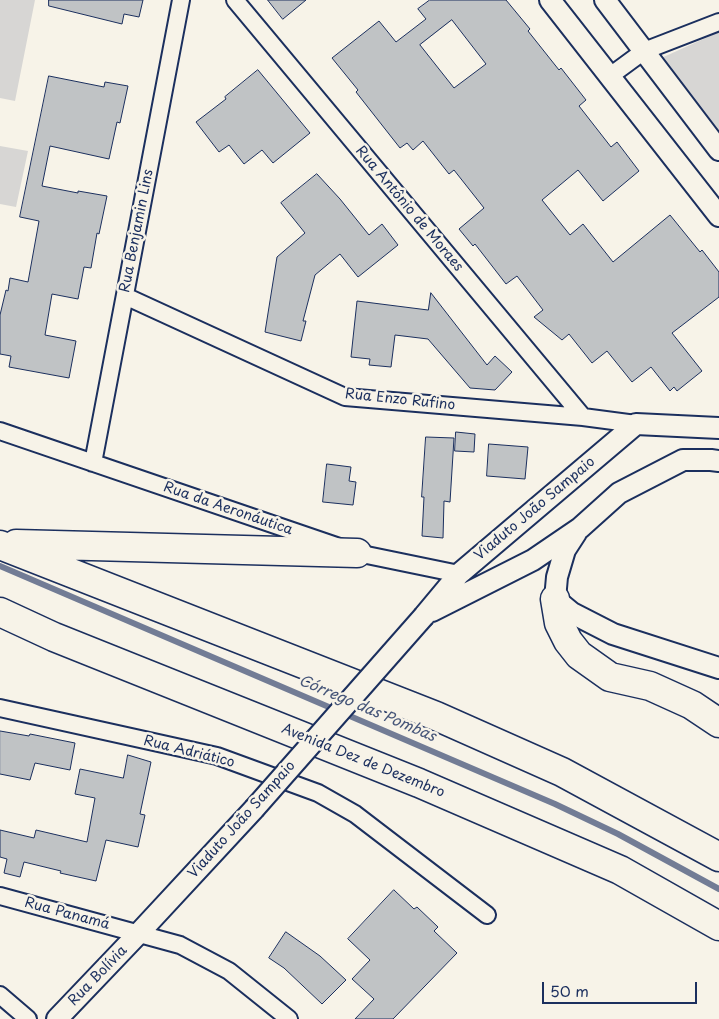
<!DOCTYPE html>
<meta charset="utf-8">
<style>
body{margin:0}
#map{position:relative;width:719px;height:1019px;overflow:hidden;background:#f7f3e8;font-family:"Playpen Sans",sans-serif}
canvas{display:block}
.scale{position:absolute;left:542px;top:982px;width:155px;height:22px;box-sizing:border-box;border:2px solid #1b2f5e;border-top:0;padding-left:6px;font-size:15px;line-height:18px;white-space:nowrap;color:#1b2f5e;-webkit-text-stroke:4px #f7f3e8;paint-order:stroke}
</style>
<div id="map">
<canvas width="719" height="1019"></canvas>
<div class="scale">50 m</div>
</div>
<script>
const ctx = document.querySelector('canvas').getContext('2d');
ctx.lineJoin = 'round';
function paint(path, color) {
  ctx.fillStyle = color;
  ctx.fill(path, 'evenodd');
}
function stroke(path, color, width, dash) {
  ctx.strokeStyle = color;
  ctx.lineWidth = width;
  ctx.lineCap = dash ? 'butt' : 'round';
  ctx.setLineDash(dash || []);
  ctx.stroke(path);
}
function drawText(font, color, halo, rows, align = 'center') {
  ctx.font = font + ' "Playpen Sans",sans-serif';
  ctx.lineWidth = 5;
  ctx.setLineDash([]);
  ctx.textBaseline = 'middle';
  ctx.strokeStyle = halo;
  ctx.fillStyle = color;
  for (const [text, x, y, turn = 0] of rows) {
    ctx.save();
    ctx.translate(x, y);
    ctx.rotate((+turn || 0) * Math.PI / 180);
    ctx.textAlign = isNaN(turn) ? turn : align;
    if (halo) ctx.strokeText(text, 0, 0);
    ctx.fillText(text, 0, 0);
    ctx.restore();
  }
}
paint(new Path2D(`
 M0 0H35L15 101 0 98Z
 M719 32V133L659 59Z
 M0 146 28 151 16 207 0 204Z`), '#d7d6d4');
stroke(new Path2D(`
 M0 566 555 804 618 834 719 889`), '#727c95', 6);
const building = new Path2D(`
 M49 0H143L139 17 124 14 122 24 49 6Z
 M268 0H306L283 19Z
 M430 0H506L530 29 528 31 559 70 561 68 586 100 579 106 611 147 617 142 639 171 603 201 578 170 542 200 570 235 583 224 613 262 670 215 700 252 702 250 719 272V297L672 333 702 371 677 391 674 387 670 391 651 367 632 382 607 351 592 363 569 334 562 340 534 317 543 310 517 276 506 284 475 244 473 246 459 229 484 208 454 170 449 174 423 141 413 150 407 143 400 148 356 92 358 90 332 58 379 21 396 42 426 19 418 9ZM452 20 486 64 454 88 420 45Z
 M258 70 310 133 273 163 262 150 244 164 229 145 219 152 196 122 226 99 225 97Z
 M49 76 104 87 105 82 128 86 120 123 117 122 109 159 50 146 42 186 78 193V191L107 196 99 234 97 233 91 268 84 267 78 299 52 294 45 335 76 341 69 378 9 367 11 356 0 354V315L6 290 8 291 10 278 28 282 39 221 20 217Z
 M317 174 340 199 369 235 382 224 398 245 358 277 340 254 315 275 303 321H306L301 341 265 332 277 257 305 233 281 203Z
 M431 293 487 365 495 356 512 372 495 390 470 388 428 339 395 335 391 367 369 365 370 359 351 357 357 301 428 310Z
 M456 432 475 434 474 452 455 451Z
 M426 437 454 438 450 502 444 501 443 538 422 536 424 497H422Z
 M489 444 528 447 525 479 487 476Z
 M327 464 351 467 349 481 356 482 353 505 323 502Z
 M0 731 29 736 30 734 75 743 70 770 35 763 30 780 0 774Z
 M128 755 151 762 140 814 145 815 138 847 106 840 96 881 60 873 61 871 24 862 20 877 4 873 7 859 0 857V830L34 838 36 830 87 842 95 798 75 794 80 769 123 778Z
 M394 890 414 909 417 907 438 927 434 931 457 953 393 1019H355L374 999 352 979 370 960 348 939Z
 M286 932 320 956 346 980 322 1004 284 968 269 958Z`);
paint(building, '#c0c3c5');
stroke(building, '#1b2f5e', 1);
const minor = new Path2D(`
 M235 0 583 417
 M610 76 644 51 719 22
 M125 296 345 397 583 417 636 424
 M0 431 357 553 459 574
 M93 463 181 0
 M0 708 217 756 318 793 355 814 487 915
 M0 896 180 945 229 971 289 1019
 M0 995 28 1019`);
const tertiary = new Path2D(`
 M550 0 719 216
 M605 0 719 150
 M576 533 565 550 557 577 555 599 572 613 613 634 719 668
 M432 611 533 560 580 528 619 493 683 460H711L719 461
 M424 616 459 574 636 424 719 428
 M57 1019 139 933 254 809`);
const trunk = new Path2D(`
 M16 544 357 553
 M0 545 436 716 562 772 719 857
 M555 599 559 623 568 641 579 655 610 677 650 686 692 705 719 723
 M0 612 54 637 419 783 620 870 719 926`);
stroke(minor, '#1b2f5e', 20);
stroke(tertiary, '#1b2f5e', 24);
stroke(trunk, '#1b2f5e', 31);
stroke(minor, '#f7f3e8', 16);
stroke(tertiary, '#f7f3e8', 20);
stroke(trunk, '#f7f3e8', 28);
const tertiaryBridge = new Path2D(`
 M254 809 424 616`);
stroke(tertiaryBridge, '#1b2f5e', 24, []);
stroke(tertiaryBridge, '#f7f3e8', 20);
drawText('14px', '#1b2f5e', '#f7f3e8', [
 ["Rua Antônio de Moraes",409,209,50],
 ["Rua Benjamin Lins",137,231,-79],
 ["Rua Enzo Rufino",400,400,6],
 ["Rua da Aeronáutica",228,509,19],
 ["Viaduto João Sampaio",535,509,-40],
 ["Rua Adriático",189,752,14],
 ["Avenida Dez de Dezembro",363,761,22],
 ["Viaduto João Sampaio",242,820,-48],
 ["Rua Panamá",67,914,15],
 ["Rua Bolívia",98,976,-46]
]);
drawText('italic 15px', '#465679', '#f7f3e8', [
 ["Córrego das Pombas",367,709,23]
]);
</script>
